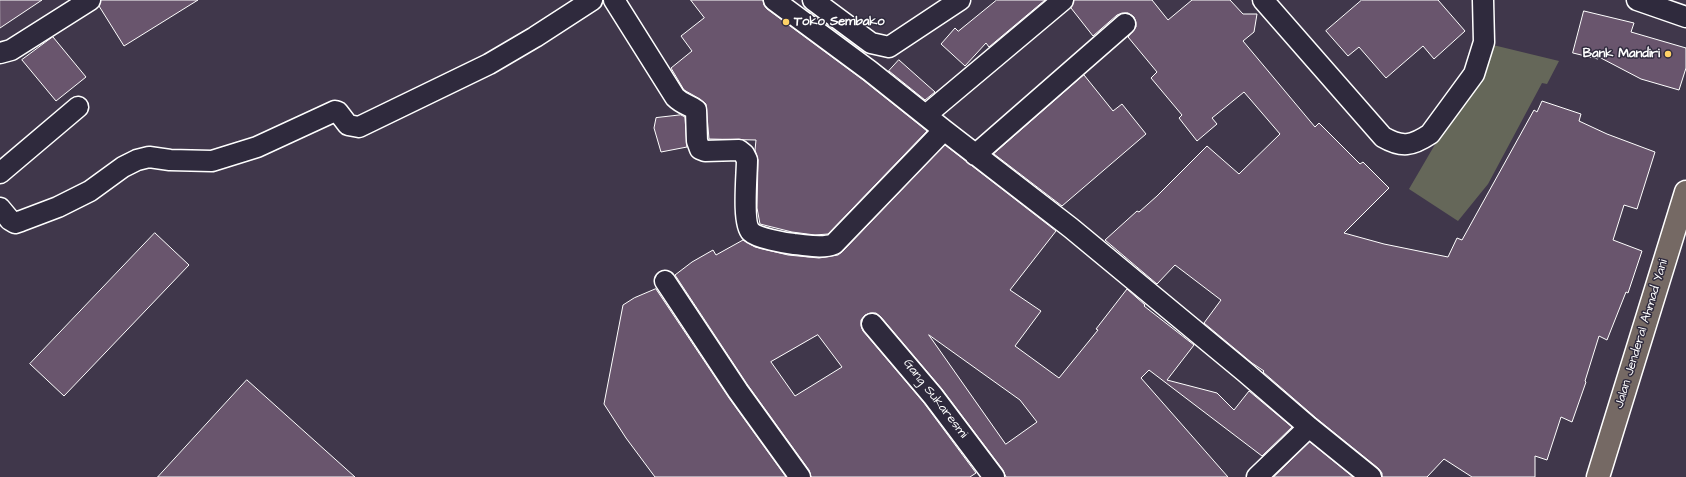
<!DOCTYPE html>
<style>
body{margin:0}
canvas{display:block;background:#40374b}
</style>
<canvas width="1686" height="477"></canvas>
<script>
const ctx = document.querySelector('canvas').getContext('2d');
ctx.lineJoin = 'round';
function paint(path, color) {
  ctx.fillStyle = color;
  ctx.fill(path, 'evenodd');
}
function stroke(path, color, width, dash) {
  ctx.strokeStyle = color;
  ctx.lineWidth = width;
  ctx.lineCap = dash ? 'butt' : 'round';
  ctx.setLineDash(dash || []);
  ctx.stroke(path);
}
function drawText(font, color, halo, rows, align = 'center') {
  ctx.font = font + ' "Architects Daughter",sans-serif';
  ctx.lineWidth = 3;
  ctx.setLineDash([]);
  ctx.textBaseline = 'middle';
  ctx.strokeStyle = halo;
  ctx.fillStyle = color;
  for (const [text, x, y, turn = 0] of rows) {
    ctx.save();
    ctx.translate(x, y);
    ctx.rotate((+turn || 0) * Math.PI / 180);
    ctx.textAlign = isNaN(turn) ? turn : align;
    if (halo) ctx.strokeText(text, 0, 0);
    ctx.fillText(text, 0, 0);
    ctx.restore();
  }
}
paint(new Path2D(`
 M1493 45 1559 61 1547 84 1542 83 1488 184 1458 221 1409 189 1437 141 1481 78Z`), '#656759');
const building = new Path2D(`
 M0 0H42L0 28Z
 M101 0H198L124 46 99 6Z
 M691 0H763L764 5 767 9 863 80 927 131 828 234 815 235 792 232 760 224 757 208 758 160 755 150 756 140 709 139 706 104 700 99 684 90 671 68 692 51 681 36 704 18Z
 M997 0H1045L989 47 986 43 965 66 941 44 955 28 958 31Z
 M1074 0H1152L1168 20 1192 0H1230L1243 14H1257L1254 32 1243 41 1315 127 1319 123 1360 164 1363 162 1389 188 1344 233 1384 244 1448 257 1457 238 1462 240 1534 110 1537 112 1542 101 1581 114 1579 121 1607 134 1655 152 1637 209 1624 205 1613 240 1642 251 1628 293 1626 292 1607 340 1599 336 1585 381 1586 382 1572 422 1561 417 1547 460 1535 456V477H1472L1444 459 1427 477H1382V473L1378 468 1316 418 1263 372 1264 371 1252 363 1204 323 1221 300 1175 265 1157 284 1105 240 1137 211 1139 212 1157 196 1207 146 1239 174 1280 134 1244 92 1212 118 1217 124 1197 141 1179 118 1182 115 1151 78 1157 72 1128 37 1136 27V22L1134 17 1128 13H1122L1117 15 1093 36 1071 8Z
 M1362 0H1438L1465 31 1434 59 1423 46 1386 78 1359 47 1348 56 1326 31Z
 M1584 11 1634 23 1631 32 1686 48V68L1679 90 1641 79 1599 57 1598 59 1573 53Z
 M53 37 86 77 56 101 22 60Z
 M899 60 935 92 925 100 889 71Z
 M1084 75 1113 111 1122 104 1146 134 1062 206 994 154Z
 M681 115 685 117 687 147 661 152 654 128 656 118Z
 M945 145 1056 231 1010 290 1041 311 1015 346 1059 378 1098 330 1096 329 1127 289 1145 305 1144 306 1194 345 1167 380 1217 393 1234 410 1249 391 1292 427 1262 456 1149 370 1141 378 1228 477H1006L1003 470 942 389 881 317 876 313H870L865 315 861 320V326L863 331 924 403 976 473 970 477H811L809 470 747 384 675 275 692 262 713 250 716 255 743 240 755 247 788 255 819 258 838 255 842 252ZM818 335 842 367 795 396 771 362ZM929 335 1020 400 1037 422 1006 444Z
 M155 233 189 265 64 396 30 364Z
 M656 289 729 398 786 477H655L626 438 604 404 623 305 634 298Z
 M247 380 355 477H158Z
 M1310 442 1353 477H1274Z`);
paint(building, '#69556d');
stroke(building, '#fff', 1);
const street = new Path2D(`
 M614 0 675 97C683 105 690 105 696 110L697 141 700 149 705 151 739 150 744 154 747 160C747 174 742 223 751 232 757 238 785 243 794 244 807 245 822 249 834 244L944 130
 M774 0 870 71 944 130 1071 228 1245 372 1309 427 1371 477
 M813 0 871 43 889 47 960 0
 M1263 0 1383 137C1402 148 1412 146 1430 134L1474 74 1484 42 1483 0
 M1637 0 1686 17
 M0 53 11 50 90 0
 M926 115 1063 0
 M975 155 1125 24
 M0 173 78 107
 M0 208 10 220 15 223 21 221 58 207 90 191 123 167 137 160 149 157 170 160 212 161 257 147 335 111 338 112 348 125 359 127 489 64 535 37 592 0
 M665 281 738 391 800 477
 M872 324 933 396 994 477
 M1257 477 1309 427`);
const primary = new Path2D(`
 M1598 477 1686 192`);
stroke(street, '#fff', 23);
stroke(primary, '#fff', 25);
stroke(street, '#2f2a3d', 20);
stroke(primary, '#756964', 22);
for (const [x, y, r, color] of [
 [786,22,4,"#ffd166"],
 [1668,54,4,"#ffd166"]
]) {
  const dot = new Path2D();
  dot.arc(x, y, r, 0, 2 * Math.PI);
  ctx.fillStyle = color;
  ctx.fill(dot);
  stroke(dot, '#2f2a3d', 1.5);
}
drawText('bold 13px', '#fff', '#2f2a3d', [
 ["Toko Sembako",794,22],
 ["Bank Mandiri",1660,54,"right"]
], 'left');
drawText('13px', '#fff', '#2f2a3d', [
 ["Jalan Jenderal Ahmad Yani",1642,334,-73],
 ["Gang Sukaresmi",935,399,52]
]);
</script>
